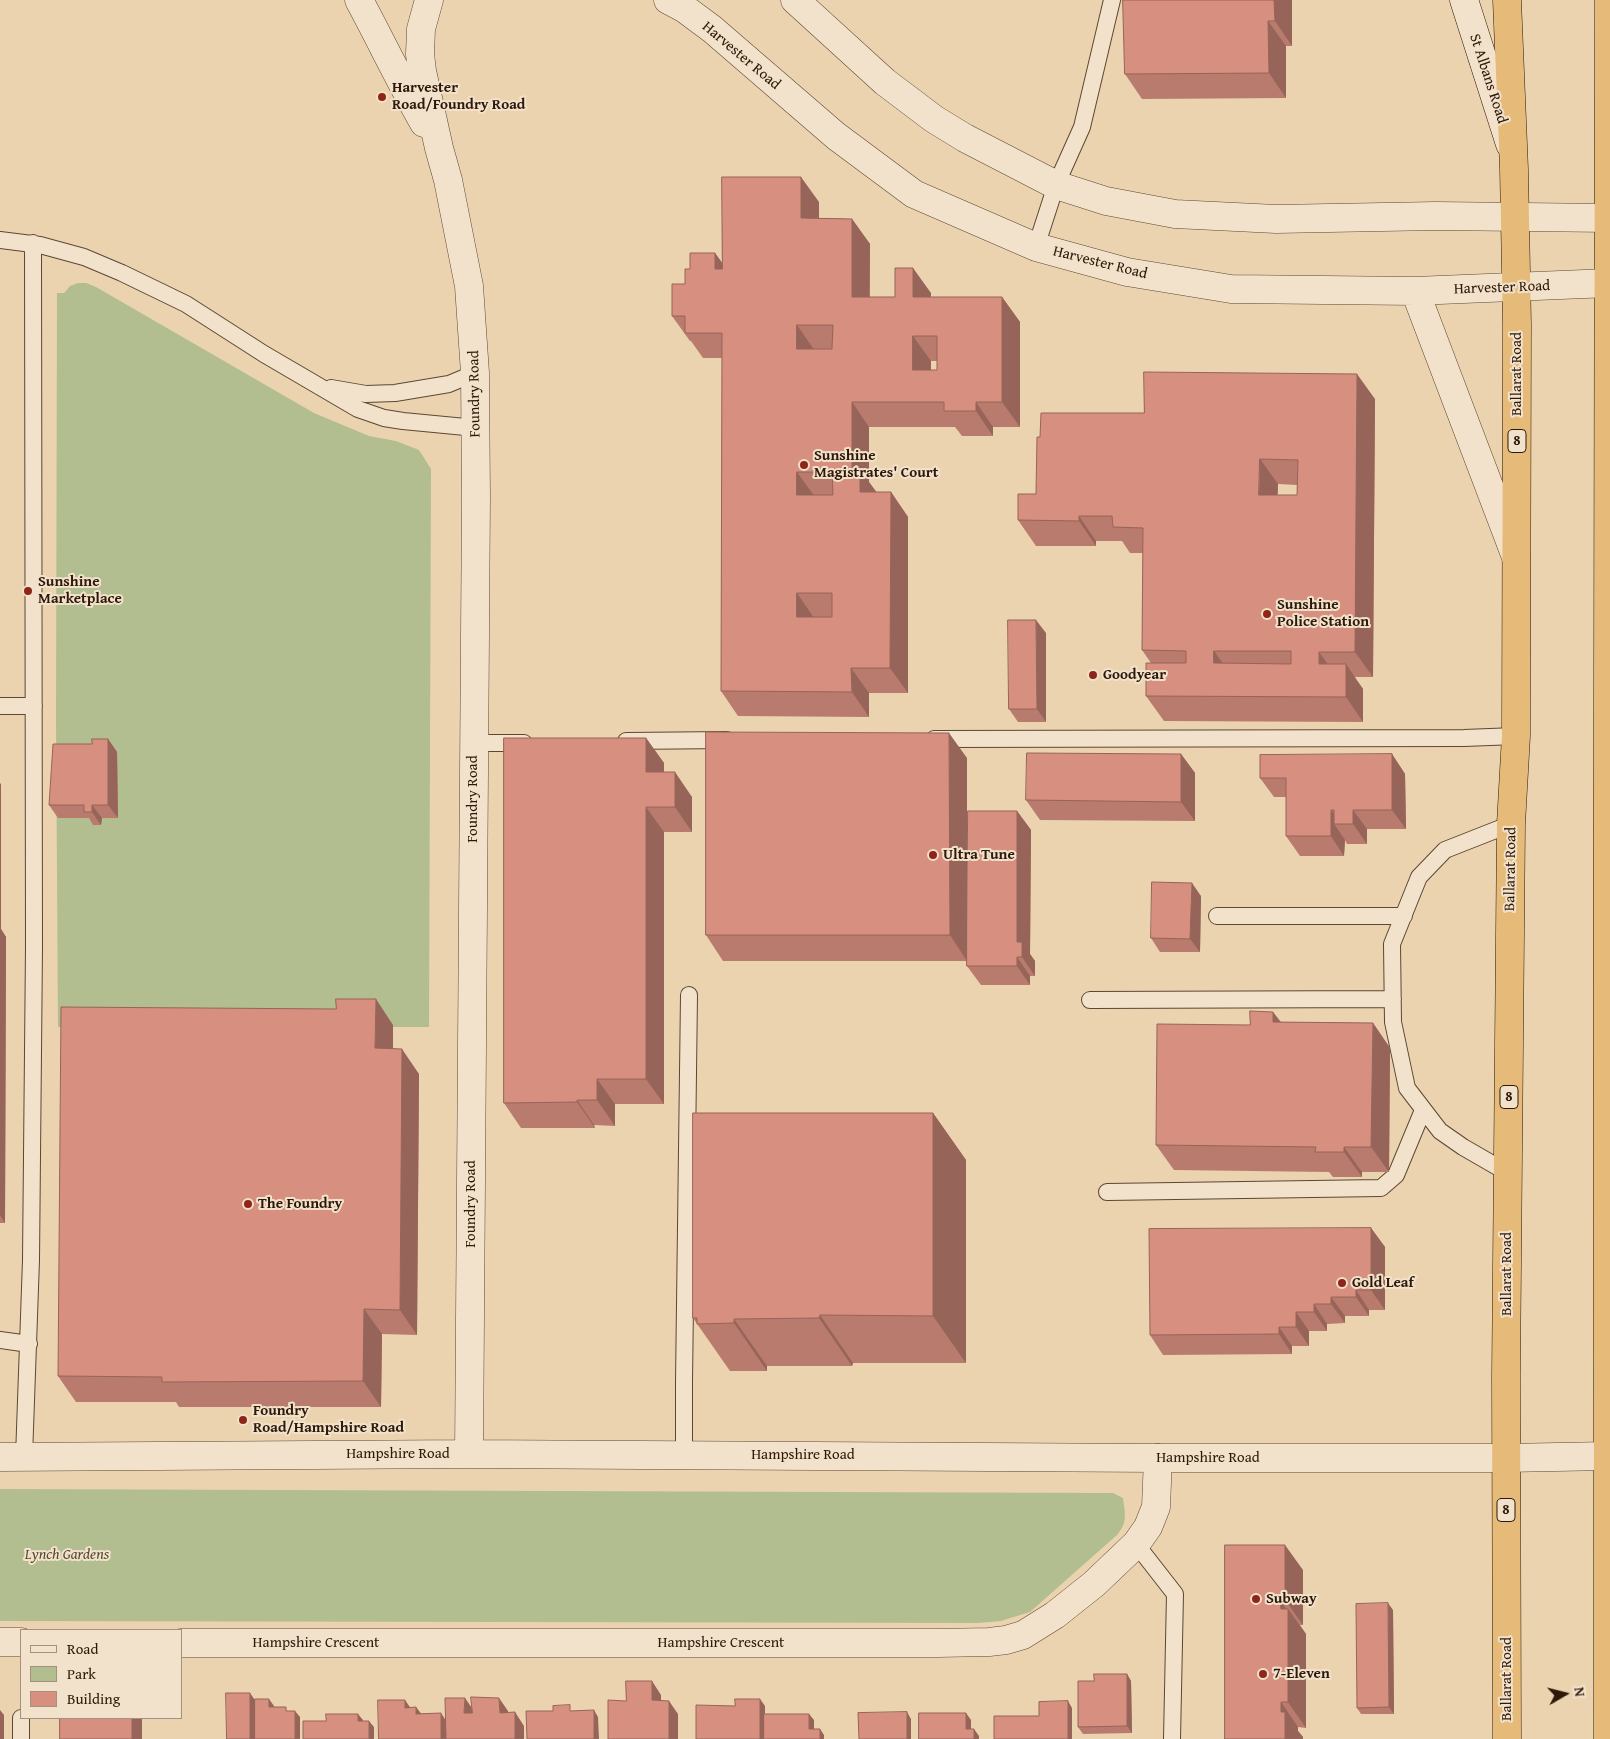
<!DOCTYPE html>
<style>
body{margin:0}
#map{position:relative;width:1610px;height:1739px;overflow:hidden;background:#ebd3af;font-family:"Gentium Book Plus",serif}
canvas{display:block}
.legend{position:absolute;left:20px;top:1629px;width:162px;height:90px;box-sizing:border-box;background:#f2e2cb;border:1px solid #a3917d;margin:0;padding:6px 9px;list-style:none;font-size:15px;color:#2d1809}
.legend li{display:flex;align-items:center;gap:10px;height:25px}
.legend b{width:25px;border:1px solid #a3917d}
.north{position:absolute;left:1540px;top:1669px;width:50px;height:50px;-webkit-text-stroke:4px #f2e2cb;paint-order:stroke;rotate:82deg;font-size:14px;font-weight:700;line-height:20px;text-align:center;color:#2d1809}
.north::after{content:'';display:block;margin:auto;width:18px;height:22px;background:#2d1809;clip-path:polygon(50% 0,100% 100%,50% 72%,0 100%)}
</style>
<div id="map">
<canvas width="1610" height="1739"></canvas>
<ul class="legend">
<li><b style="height:6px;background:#f2e2cb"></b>Road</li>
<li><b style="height:14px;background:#b2be8f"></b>Park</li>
<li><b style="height:14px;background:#d78f7f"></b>Building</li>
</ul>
<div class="north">N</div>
</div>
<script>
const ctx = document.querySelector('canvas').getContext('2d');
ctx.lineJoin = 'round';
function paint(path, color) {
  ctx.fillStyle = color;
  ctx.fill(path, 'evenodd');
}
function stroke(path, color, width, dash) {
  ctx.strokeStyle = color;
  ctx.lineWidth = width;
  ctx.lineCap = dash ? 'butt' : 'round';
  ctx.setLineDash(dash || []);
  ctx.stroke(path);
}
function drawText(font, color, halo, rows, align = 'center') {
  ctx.font = font + ' "Gentium Book Plus",serif';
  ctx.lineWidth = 4;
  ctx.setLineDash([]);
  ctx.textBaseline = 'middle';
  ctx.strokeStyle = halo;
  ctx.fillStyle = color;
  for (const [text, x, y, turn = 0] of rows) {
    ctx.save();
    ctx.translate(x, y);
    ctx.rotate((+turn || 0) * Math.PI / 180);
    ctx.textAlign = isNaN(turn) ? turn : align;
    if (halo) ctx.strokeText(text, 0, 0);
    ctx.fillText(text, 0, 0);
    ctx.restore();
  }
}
paint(new Path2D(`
 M78 283H86L96 287 314 413 369 436 396 441 419 450 431 469 429 1027H58L56 722 57 293H64L70 286Z
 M0 1489 1113 1493 1123 1498C1125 1514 1128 1522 1117 1535L1030 1612 1001 1621 978 1623 0 1621Z`), '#b2be8f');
const service = new Path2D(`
 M0 240 40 245 84 257 122 273 186 304 264 354 358 409 384 418 403 421 476 428
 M1036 247 1056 185 1082 127 1112 0
 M331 388 366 394 395 393 449 384 475 373
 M0 706H34
 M934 739 1464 738 1516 736
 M626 741 727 740
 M473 743H524
 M1217 916H1404
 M1090 1000 1393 999
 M1508 1173 1463 1147 1440 1131 1407 1088 1393 1022 1392 944 1419 877 1445 850 1511 824
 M1107 1192 1381 1188 1396 1175 1423 1110
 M0 1340 29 1344
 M684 1455V1381L689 995
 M24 1457 31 1260 34 947 33 243
 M1136 1544 1175 1594 1172 1739
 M21 1739V1718`);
const minor = new Path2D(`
 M0 1642H21
 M181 1643H938L989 1642 1006 1640 1023 1635 1055 1615 1094 1584 1136 1544 1148 1527 1156 1507 1158 1458`);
const tertiary = new Path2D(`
 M359 0C381 41 401 83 424 123
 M429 0 421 29 420 54 422 71 439 148 448 180 469 286 475 373 476 498 469 1454
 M668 0 685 9 712 29 836 136 914 194 1036 247 1127 272 1231 289 1415 291 1609 283
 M795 0 885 82 934 119 965 138 1056 185 1106 201 1175 214 1276 219 1436 216 1609 218
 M1415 291 1516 557
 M0 1457 469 1454 1158 1458H1506L1607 1456`);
const secondary = new Path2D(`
 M1464 0 1510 144`);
const trunk = new Path2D(`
 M1507 0 1514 169 1517 324 1516 736 1511 824 1506 1375 1507 1739
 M1608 1739C1605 1159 1610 580 1609 0`);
stroke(service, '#5c4732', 18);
stroke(minor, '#5c4732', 29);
stroke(tertiary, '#5c4732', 29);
stroke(secondary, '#2d1809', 29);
stroke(trunk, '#2d1809', 29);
stroke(service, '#f2e2cb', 16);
stroke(minor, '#f2e2cb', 28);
stroke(tertiary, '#f2e2cb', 28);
stroke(secondary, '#f2e2cb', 28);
stroke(trunk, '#e6ba78', 28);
paint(new Path2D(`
 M1123 0H1292V46H1286V98L1142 99 1125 74Z
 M819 202V218L852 219 870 244V297H895L931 293V297H1002L1020 322V427H993V436H962L955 427H869V482L876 492H891L908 517V693H869V717L738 716 721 691 722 358H703L691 341H690L672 316 685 284 690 269 715 253 722 263ZM931 361H937V370H931Z
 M1375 399 1373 677H1354L1363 689V722L1164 721 1146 696 1151 663 1142 650 1143 553H1130L1122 541H1096V546H1036L1018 520 1036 494 1040 437 1144 413ZM1278 484 1297 485V495H1277Z
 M1046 633V722H1018L1009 709Z
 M646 738 664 763V772L692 797V832H664V1104H615V1126L594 1125 595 1128H521L504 1103Z
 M108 739 117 752 118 818H102L101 825H93L89 818H58L49 805 92 744Z
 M1181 754 1195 773V821L1040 820 1026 800Z
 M1392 754 1405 774 1406 829H1367V844H1347L1345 840 1344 856H1300L1286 836V797H1274L1260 778Z
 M967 758V961H723L706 935Z
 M0 783 1 785V929L6 937 5 1223H0Z
 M1017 811 1031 830 1030 954 1035 961V976H1030V985H981L967 966Z
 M1201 896 1200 952H1160L1151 938Z
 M1273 1012 1281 1022 1373 1023 1390 1048 1389 1172H1362V1177H1333L1329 1172 1174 1170 1156 1145 1250 1025Z
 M393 1025V1048L419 1074 417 1335 382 1334 381 1407H179L176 1402H76L58 1376Z
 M933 1113 966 1160V1363H853L852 1366H767V1371H730L693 1318Z
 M1371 1228 1385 1247V1310H1369V1316H1345V1323L1327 1324V1331H1309V1346H1292V1354L1163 1355 1150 1335Z
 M1225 1545 1303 1570V1625H1300L1306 1634V1728L1298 1727V1731L1303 1737 1225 1739Z
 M1393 1610 1394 1714H1361L1357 1708Z
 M1127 1674 1131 1681 1132 1733 1083 1734 1078 1727 1094 1681Z`), '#b97b6d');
paint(new Path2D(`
 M1274 0H1292V46L1275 21Z
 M1268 21 1286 46V98L1269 73Z
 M801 177 819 202V243L801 218Z
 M852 219 870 244 869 322 852 297Z
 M715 253 733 278 715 269Z
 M913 268 931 293V322L913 297Z
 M1002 297 1020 322V427L1002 402Z
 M797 325 815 351 797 349Z
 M913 336 931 361V396L913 370Z
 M1357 374 1375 399 1373 677 1355 652Z
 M852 402 869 427V482L878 494 860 492 852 469Z
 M976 402 993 427V436L976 411Z
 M1260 459 1278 484 1277 520 1259 495Z
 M797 472 815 497 797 495Z
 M891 492 908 517V693L890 668Z
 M1079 516 1096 541V546L1079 521Z
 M797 593 814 618 797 617Z
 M1036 620 1046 633V722L1037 709Z
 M1214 651 1232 676 1214 663Z
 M1319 652 1337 677 1319 664Z
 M1346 664 1363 689V722L1346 697Z
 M851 668 869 693V717L852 692Z
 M949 733 967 758V961L950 935Z
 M646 738 664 763V797L646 772Z
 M108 739 117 752 118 818 108 805Z
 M1181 754 1195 773V821L1181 802Z
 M1392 754 1405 774 1406 829 1392 810Z
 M675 772 692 797V832L675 807Z
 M0 783 1 785V929L6 937 5 1223 0 1215Z
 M92 805 102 818 101 825 92 812Z
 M646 807 664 832V1104L646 1079Z
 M1331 810 1341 824H1334L1345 840 1344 856 1331 836Z
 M1353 810 1367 829V844L1353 824Z
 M1017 811 1031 830 1030 954 1035 961V976L1022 957 1017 942Z
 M1192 883 1201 896 1200 952 1190 939Z
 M1017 957 1030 976V985L1017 966Z
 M376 999 393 1025V1073L375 1048Z
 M1273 1012 1291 1037 1273 1022Z
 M1373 1023 1390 1048 1389 1172 1371 1147Z
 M402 1049 419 1074 417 1335 400 1310Z
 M597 1079 615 1104V1126L597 1100Z
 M577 1100 594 1125 595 1128 577 1102Z
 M933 1113 966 1160V1363L933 1316Z
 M1344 1147 1362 1172V1177L1344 1152Z
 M1371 1228 1385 1247V1310L1371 1290Z
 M1356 1290 1369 1310V1316L1356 1297Z
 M1331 1297 1345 1316V1323L1331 1304Z
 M1314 1304 1327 1324V1331L1314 1312Z
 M364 1309 382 1334 381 1407 363 1381Z
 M1296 1312 1309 1331V1346L1296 1327Z
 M820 1315 853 1363 852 1366 819 1318Z
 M734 1319 767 1366V1371L734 1323Z
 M1279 1327 1292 1346V1354L1279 1334Z
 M1285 1545 1303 1570V1625L1285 1600Z
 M1280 1600 1288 1611V1609L1306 1634V1728L1288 1702Z
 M1388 1603 1393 1610 1394 1714 1389 1707Z
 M1127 1674 1131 1681 1132 1733 1127 1726Z
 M652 1681 661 1695V1714L652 1700Z
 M250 1693 259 1706V1739H250Z
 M465 1698 474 1711V1726L464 1713Z
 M499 1698 508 1711 509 1726 500 1713Z
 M269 1699 274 1706 273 1713 269 1707Z
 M760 1699 765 1706V1739H760Z
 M405 1700 414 1713 405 1708Z
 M669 1701 678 1714V1739H669Z
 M1068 1701 1072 1708V1739H1068Z
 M1281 1702 1298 1727V1731L1303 1737V1739H1285L1281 1712Z
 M416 1707 426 1720 416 1714Z
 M0 1710 4 1715V1739H0Z
 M594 1710 598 1717 599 1739H594Z
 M295 1711 300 1717V1739H295Z
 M515 1712 524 1726V1739H515Z
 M907 1712 911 1719V1739H907Z
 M441 1713 450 1727V1739H441Z
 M966 1713 971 1720V1736L966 1729Z
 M358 1714 363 1720V1727L358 1721Z
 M809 1714 814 1720V1735L809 1729Z
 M132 1718H142V1739H132Z
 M369 1721 374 1727V1739H369Z
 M820 1729 824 1735V1739H820Z
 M974 1729 979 1736V1739H974Z`), '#966459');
const building = new Path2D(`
 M1123 0H1274L1275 21H1268L1269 73 1125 74Z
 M722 177H801V218L852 219V297H895V268H913V297H1002V402H976V411H944V402H852V469H860V492H891L890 668H851L852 692 721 691 722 333H685V316H672V284H685V269H690V253H715V269H722ZM797 325H833L832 349H797ZM913 336H937V370H913ZM797 472H832L833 495H797ZM797 593H832V617H797Z
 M1144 372 1357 374 1355 652H1319V664H1346V697L1146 696V663H1186V651L1142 650 1143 528 1113 527 1112 516H1079V521L1018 520V494H1036L1037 437H1040L1041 413H1144ZM1260 459 1298 460 1297 495H1259ZM1214 651H1291V664L1214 663Z
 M1008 620H1036L1037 709H1009Z
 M706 732 949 733 950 935H706Z
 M504 738H646V772H675V807H646V1079H597V1100H577V1102L504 1103Z
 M92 739H108V805H92V812H84V805H49L53 744H92Z
 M1027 753 1181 754V802L1026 800Z
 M1392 754V810H1353V824H1334V810H1331V836H1286V778H1260V755Z
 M968 811H1017V942H1022V957H1017V966H967Z
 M1152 882 1192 883 1190 939 1151 938Z
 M336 999H376L375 1048 402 1049 400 1310 364 1309 363 1381 162 1382V1377L58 1376 61 1007 336 1009Z
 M1250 1011 1273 1012V1022L1373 1023 1371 1147H1344V1152H1315L1316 1147 1156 1145 1157 1024 1250 1025Z
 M693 1113H933V1316L820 1315 819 1318 734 1319V1323L697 1324V1318H693Z
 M1371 1228V1290H1356V1297H1331V1304H1314V1312H1296V1327H1279V1334L1150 1335 1149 1229Z
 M1225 1545H1285V1600H1280L1281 1609H1288V1702H1281V1712H1285V1739H1225Z
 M1388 1603 1389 1707 1357 1708 1356 1604Z
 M1094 1674H1127V1726L1078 1727V1681H1094Z
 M626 1681H652V1700L669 1701V1739H608V1700L626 1701Z
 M226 1693H250V1739H227Z
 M471 1697 499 1698 500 1713 515 1712V1739H446L445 1698H465L464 1713H472Z
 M255 1699H269V1707H286V1711H295V1739H255Z
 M735 1699H760V1739H696V1705L735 1706Z
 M378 1700H405V1708L416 1707V1714L441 1713V1739H379Z
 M1068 1701V1739H994V1716H1039V1702Z
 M570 1705V1711L594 1710V1739H527L526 1711H553V1706Z
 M907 1712V1739H859L858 1713Z
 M919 1713H966V1729H974V1739H919Z
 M326 1714H358V1721H369V1739H303V1721H326Z
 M764 1714H809V1729H820V1739H764Z
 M60 1718H132V1739H60Z`);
paint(building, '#d78f7f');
stroke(building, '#966459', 1);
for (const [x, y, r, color] of [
 [382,97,5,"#8f2418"],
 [804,465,5,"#8f2418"],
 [28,591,5,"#8f2418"],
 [1267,614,5,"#8f2418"],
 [1093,675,5,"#8f2418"],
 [933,855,5,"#8f2418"],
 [248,1204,5,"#8f2418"],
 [1342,1283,5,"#8f2418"],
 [243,1420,5,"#8f2418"],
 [1256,1599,5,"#8f2418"],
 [1263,1674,5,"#8f2418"]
]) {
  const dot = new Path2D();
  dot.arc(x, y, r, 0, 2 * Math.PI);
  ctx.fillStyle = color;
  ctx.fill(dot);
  stroke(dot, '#f2e2cb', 2);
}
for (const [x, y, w] of [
 [1517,441,18],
 [1509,1097,18],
 [1506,1510,18]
]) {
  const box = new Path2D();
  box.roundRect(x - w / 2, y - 11.5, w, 23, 4);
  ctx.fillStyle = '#f2e2cb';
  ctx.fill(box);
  stroke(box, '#2d1809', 1);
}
drawText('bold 14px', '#2d1809', null, [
 ["8",1517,441],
 ["8",1509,1097],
 ["8",1506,1510]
]);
drawText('15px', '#2d1809', '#f2e2cb', [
 ["Harvester Road",741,56,40],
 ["St Albans Road",1488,79,72],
 ["Harvester Road",1100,263,14],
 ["Harvester Road",1502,288,-2],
 ["Ballarat Road",1517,374,-90],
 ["Foundry Road",475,394,-91],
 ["Foundry Road",473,799,-90],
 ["Ballarat Road",1511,869,-89],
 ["Foundry Road",471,1204,-90],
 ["Ballarat Road",1507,1274,-90],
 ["Hampshire Road",398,1454],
 ["Hampshire Road",803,1455],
 ["Hampshire Road",1208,1458],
 ["Hampshire Crescent",316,1643],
 ["Hampshire Crescent",721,1643],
 ["Ballarat Road",1507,1679,-90]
]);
drawText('bold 15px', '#2d1809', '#f2e2cb', [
 ["Harvester",392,88],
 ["Road/Foundry Road",392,105],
 ["Sunshine",814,456],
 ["Magistrates' Court",814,473],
 ["Sunshine",38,582],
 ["Marketplace",38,599],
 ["Sunshine",1277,605],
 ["Police Station",1277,622],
 ["Goodyear",1103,675],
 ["Ultra Tune",943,855],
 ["The Foundry",258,1204],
 ["Gold Leaf",1352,1283],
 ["Foundry",253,1411],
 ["Road/Hampshire Road",253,1428],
 ["Subway",1266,1599],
 ["7-Eleven",1273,1674]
], 'left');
drawText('italic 15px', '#554a31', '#f2e2cb', [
 ["Lynch Gardens",67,1555]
]);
</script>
